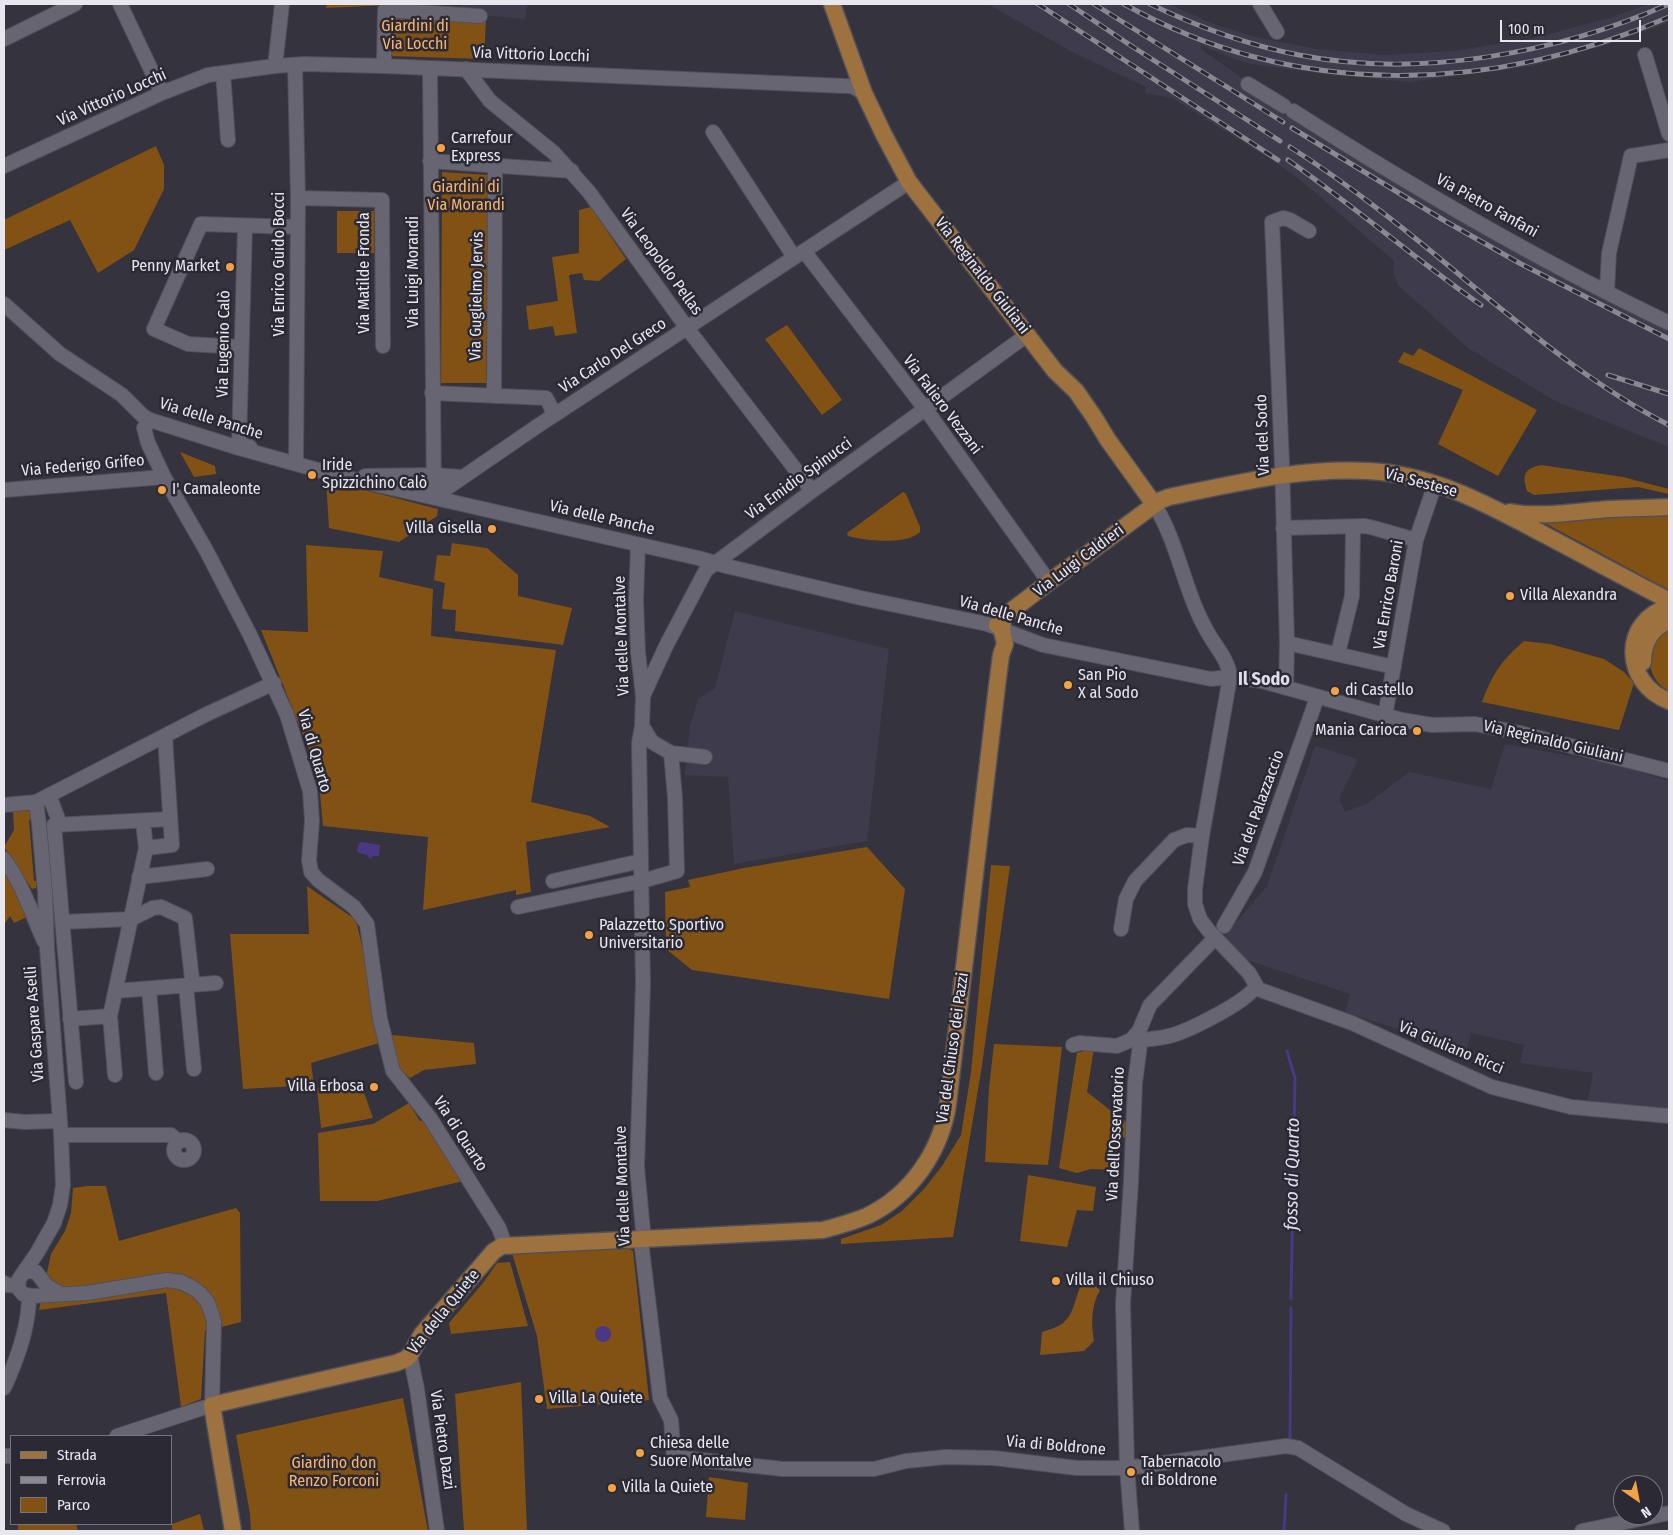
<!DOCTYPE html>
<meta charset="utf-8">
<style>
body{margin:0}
#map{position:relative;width:1673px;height:1535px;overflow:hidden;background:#35333e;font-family:"Fira Sans Condensed",sans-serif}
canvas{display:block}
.frame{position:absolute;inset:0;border:5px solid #e8e7ee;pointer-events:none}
.legend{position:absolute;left:10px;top:1435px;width:162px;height:90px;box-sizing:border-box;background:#2b2934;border:1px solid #77757e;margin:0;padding:6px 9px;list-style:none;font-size:15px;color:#e8e7ee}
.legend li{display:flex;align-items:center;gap:10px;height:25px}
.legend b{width:25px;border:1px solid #77757e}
.north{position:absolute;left:1613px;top:1475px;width:50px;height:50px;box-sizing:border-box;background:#2b2934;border:1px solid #77757e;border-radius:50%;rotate:147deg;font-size:14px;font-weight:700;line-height:20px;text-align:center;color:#e8e7ee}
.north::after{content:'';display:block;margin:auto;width:18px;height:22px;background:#f4a344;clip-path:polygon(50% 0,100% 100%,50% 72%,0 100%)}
.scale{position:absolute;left:1500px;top:20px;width:141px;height:22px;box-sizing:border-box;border:2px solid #e8e7ee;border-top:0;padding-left:6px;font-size:15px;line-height:18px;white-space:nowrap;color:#e8e7ee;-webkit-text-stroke:4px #2b2934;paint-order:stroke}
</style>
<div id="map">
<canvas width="1673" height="1535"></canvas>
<div class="frame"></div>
<ul class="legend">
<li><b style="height:6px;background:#9e723e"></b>Strada</li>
<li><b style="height:6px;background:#8a8992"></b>Ferrovia</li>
<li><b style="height:14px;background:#825214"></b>Parco</li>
</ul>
<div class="north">N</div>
<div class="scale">100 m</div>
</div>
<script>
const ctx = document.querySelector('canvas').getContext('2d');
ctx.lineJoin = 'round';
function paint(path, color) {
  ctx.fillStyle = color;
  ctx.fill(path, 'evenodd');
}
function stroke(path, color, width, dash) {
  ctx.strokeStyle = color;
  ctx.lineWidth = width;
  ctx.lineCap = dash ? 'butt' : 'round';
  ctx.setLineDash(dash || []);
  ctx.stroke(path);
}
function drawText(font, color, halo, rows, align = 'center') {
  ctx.font = font + ' "Fira Sans Condensed",sans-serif';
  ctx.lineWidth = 5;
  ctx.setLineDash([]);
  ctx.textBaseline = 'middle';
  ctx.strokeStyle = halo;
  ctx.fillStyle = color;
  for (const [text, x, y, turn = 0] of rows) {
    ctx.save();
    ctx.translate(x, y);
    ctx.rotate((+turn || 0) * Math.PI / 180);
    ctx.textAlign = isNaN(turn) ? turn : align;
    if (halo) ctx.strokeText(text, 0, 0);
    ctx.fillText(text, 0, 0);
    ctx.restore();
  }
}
paint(new Path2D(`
 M461 4H527L525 19 459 13Z
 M988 4H1171V5L1214 24 1255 37 1318 49 1383 55 1453 51 1530 39 1609 18 1648 4H1669V22L1606 45 1533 66 1409 82 1315 73 1251 64 1237 60 1200 45 1202 50 1277 102 1458 208 1669 319V447L1555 401 1468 348 1398 285 1393 272 1394 261 1303 182 1275 162 1172 98 1145 93 1146 87 1074 53Z
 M735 611 889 649 867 841 734 864 728 777 685 775 690 725 698 699 715 688Z
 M1505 744 1609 763 1669 781V1120L1586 1110 1593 1073 1520 1063 1524 1045 1471 1033 1466 1051 1345 1012 1350 994 1244 959 1223 938 1267 886 1315 746 1358 759 1339 799 1345 812 1368 803 1409 772 1491 789Z`), '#3e3b4c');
paint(new Path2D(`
 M327 4H391V5L326 8Z
 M390 15 486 19 484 59 389 56Z
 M156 146 164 165V189L134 250 98 273 70 220 4 250V220Z
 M442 172 490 175 486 383H441Z
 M591 207 626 259 599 281 584 280 582 273 569 275 577 333 555 336 553 326 529 330 526 306 558 301 552 257 579 253V210Z
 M337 211H374V253H337Z
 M787 325 842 400 822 415 765 339Z
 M1419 348 1537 410 1498 476 1438 444 1463 390 1398 362 1404 352 1413 356Z
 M180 452 215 466 216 474 194 477Z
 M1541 465 1623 477 1669 489V494L1638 487 1534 495 1527 491C1522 474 1524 469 1541 465Z
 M326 480 438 509 437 516 399 542 329 528Z
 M903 492 906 494 920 527V532C907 545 866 541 848 536L847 533Z
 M1669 514V590L1539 520Z
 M452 543 487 548 518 575V596L572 608 563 645 455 631 456 610 442 609 445 583 434 580 437 555 450 556Z
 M306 545 383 551 379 577 433 589 431 636 556 650 531 802 590 816 610 827 526 842 531 892 516 895V890L423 910 428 837 323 826 318 772 261 630 308 632Z
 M1669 631V691C1645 680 1641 640 1669 631Z
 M1524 641 1550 644 1604 659 1624 672 1634 683 1619 730 1482 702C1493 673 1501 661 1524 641Z
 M13 810H29L33 818 29 820 34 881H37L36 888 32 889 4 847 14 830Z
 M867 847 905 889 889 999 692 970 666 949 665 892 690 887 688 880 744 868Z
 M991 865 1010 866 981 1072 953 1237 841 1244V1239L881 1225 902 1211 924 1189 942 1166 961 1135 971 1072Z
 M4 870 27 917 14 923 10 916 5 923 4 918 5 911 4 909Z
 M307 886 356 920 366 963 379 1043 311 1063 314 1085 243 1089 230 934H309Z
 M392 1035 474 1043 476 1064 424 1070 410 1078 400 1070Z
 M994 1044 1062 1047 1048 1165 985 1162 989 1088Z
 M1094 1048 1087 1092 1129 1125 1130 1137 1117 1138 1116 1170 1091 1169 1077 1173 1059 1168 1077 1053Z
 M360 1081 373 1118 321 1128 317 1088Z
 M409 1103 420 1121 426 1120 464 1181 377 1201H320L318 1133 373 1124Z
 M1028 1175 1096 1187 1093 1211 1077 1210 1067 1247 1020 1241Z
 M87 1186H106L119 1241 236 1208 240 1213 241 1322 205 1331 201 1399 181 1407 166 1293 39 1310 51 1254 65 1231 71 1213 73 1188Z
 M627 1248 633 1251 649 1400 547 1409 537 1336 512 1253Z
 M510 1262 528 1326 451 1334 449 1323 483 1283 497 1263Z
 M521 1382 527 1531H464L455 1394Z
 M403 1398 428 1531H251L250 1514 236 1435Z
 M709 1477 748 1483 745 1520 706 1517Z
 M200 1514 204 1531H172V1524Z
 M18 1524H76L78 1531H18Z`), '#825214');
paint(new Path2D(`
 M1086 1279 1100 1290C1091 1306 1091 1324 1094 1341L1084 1351 1040 1355 1042 1332C1048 1330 1059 1327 1064 1322 1077 1311 1074 1291 1086 1279Z`), '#855418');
paint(new Path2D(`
 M362 842 380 845 379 856H373L370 859 367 855 359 853 357 851 359 843Z
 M595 1334a8 8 0 1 1 16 0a8 8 0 1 1-16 0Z`), '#4a3884');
stroke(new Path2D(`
 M1287 1051 1295 1078 1291 1299
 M1290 1438 1291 1308
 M1284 1531 1286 1495`), '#4a3884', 3);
const minor = new Path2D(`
 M120 4 162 93
 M1260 4 1277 32
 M4 39 75 4
 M1645 55 1669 134
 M295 65 298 198 296 463
 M275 66 282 4
 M384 66 385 10 480 16
 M430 68 434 497
 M466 69 490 101 554 153 589 192 687 328 812 491
 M223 73 228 140
 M1248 84 1284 106
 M1293 111C1414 188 1539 261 1669 323
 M713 132 794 257
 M430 161 572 171
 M4 166 162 93 208 75 275 66 304 64 384 66 845 86H852L864 93
 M298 198 382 200 383 346
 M245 226 239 444 250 447
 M804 251 932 418 1049 582
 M1607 291 1609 253 1631 156 1669 150
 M4 304 60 354 122 395 143 416 150 420 239 448 343 477 698 558 726 566 861 598 987 624 1043 645 1211 679 1230 677 1202 836 1195 889V904L1200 919 1208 930 1249 973 1256 985C1252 1000 1189 1030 1173 1035 1163 1038 1152 1039 1142 1040L1140 1044 1135 1083 1131 1182 1123 1303 1127 1468 1132 1531
 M241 347 188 344 154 329 201 224 297 227
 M432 393 546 398 552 409 551 417
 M494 396 495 166
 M150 420 144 428 148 443 164 477 206 550 250 635 287 715 310 791 312 821 309 860 311 872 318 880 354 907 367 924 380 1019 393 1071 430 1118 499 1228 505 1245
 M365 476 433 475 462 477
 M4 490 164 477
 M434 497 536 427 909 182
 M1154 504C1179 544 1184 592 1208 633 1216 647 1229 661 1230 677L1262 681 1402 720 1432 725 1475 724 1520 733 1669 771
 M1283 528 1365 526 1374 528 1416 540
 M638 545 636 600 638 652 643 696 642 726 639 743 643 984 637 1167 643 1231 642 1249 660 1398 671 1420 674 1457 783 1469H874L906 1461 946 1457 994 1458 1077 1468H1127L1286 1446 1298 1448 1406 1514 1443 1531
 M1287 643 1394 667
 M1338 653 1352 596 1353 527
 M1286 688 1287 643 1282 464 1272 222 1283 218 1290 220 1309 231
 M643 696 666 646 706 570 812 491 1027 335
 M1385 716 1416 540 1435 484
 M642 726 652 742 671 753 705 757
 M49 795 60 824
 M36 802 39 824 45 892 47 948 61 1135 63 1185 60 1205 54 1223 37 1253 19 1279 18 1288 23 1294 32 1296 87 1293 167 1280 181 1282 193 1288 201 1294 208 1303 214 1321 212 1405 117 1436
 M4 805 36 802 205 715 274 683
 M143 822 146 848
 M4 859C22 883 32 914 44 941
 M139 877 207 869
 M553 881 641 861
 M518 907 642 881 677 871 675 798 671 753
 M62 922 131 919 153 908 161 907 185 918 192 979 190 986
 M1224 926 1255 872 1317 698
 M1121 929 1126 899 1135 881 1174 840 1187 835 1202 836
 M186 986 194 1069
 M1255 988 1352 1023 1492 1087 1571 1107 1669 1116
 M149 989 156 1073
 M116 991 216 983
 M70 1019 110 1016
 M1073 1045 1080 1043 1117 1046 1131 1040 1139 1031 1150 1005 1215 938
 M115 1075 110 1016 146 848 172 845 165 736
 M76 1082 54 825 170 819
 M4 1120 24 1122 60 1121
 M61 1135H171L179 1142
 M174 1150a10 10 0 1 1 20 0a10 10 0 1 1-20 0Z
 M23 1273 29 1271 36 1272 47 1286 61 1294
 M4 1283 8 1285 18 1286
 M410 1355 417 1389 437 1531
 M4 1388C17 1360 29 1328 29 1296
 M4 1456H11
 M1582 1531 1669 1513`);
const major = new Path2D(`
 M832 4 864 93 884 135 909 182 1055 371 1076 391 1094 417 1108 440 1154 504
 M1510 512C1543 518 1577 511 1611 509 1630 508 1650 508 1669 507
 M1669 607C1620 621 1623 684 1669 701
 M997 625 1007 614 1056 577 1161 500 1169 497C1234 484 1301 467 1368 471 1433 474 1489 505 1545 535 1585 556 1625 578 1666 599
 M1643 662C1643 643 1651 628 1669 621
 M233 1531 212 1405 396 1363 406 1359 410 1355 422 1334 494 1251 502 1246 823 1230C838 1226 853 1222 867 1216 911 1195 941 1151 948 1104L997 686 1001 655 1005 644 1002 631 1003 618`);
stroke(minor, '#515059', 16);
stroke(major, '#515059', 19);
stroke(minor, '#676572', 14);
stroke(major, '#9e723e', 16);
const rail = new Path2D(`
 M1038 4 1278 160
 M1069 4 1133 47 1280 141
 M1094 4 1283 122
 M1124 4C1295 100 1492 94 1669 17
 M1150 4C1198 27 1247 45 1299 55 1420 79 1558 53 1669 4
 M1292 128 1445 221 1521 264 1669 339
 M1290 147C1353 187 1411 234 1468 282 1532 334 1595 387 1669 425
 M1288 160C1354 206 1415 259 1481 305
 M1608 375 1669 394`);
stroke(rail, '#8a8992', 5);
stroke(rail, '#2b2934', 3, [9]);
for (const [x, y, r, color] of [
 [441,148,5,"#f4a344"],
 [230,267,5,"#f4a344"],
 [312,475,5,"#f4a344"],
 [162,490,5,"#f4a344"],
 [492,529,5,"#f4a344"],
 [1510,596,5,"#f4a344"],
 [1068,685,5,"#f4a344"],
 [1335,691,5,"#f4a344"],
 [1417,731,5,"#f4a344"],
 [589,935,5,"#f4a344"],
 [374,1087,5,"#f4a344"],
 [1056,1281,5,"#f4a344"],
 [539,1399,5,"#f4a344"],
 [640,1453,5,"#f4a344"],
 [1131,1472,5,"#f4a344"],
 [612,1488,5,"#f4a344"]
]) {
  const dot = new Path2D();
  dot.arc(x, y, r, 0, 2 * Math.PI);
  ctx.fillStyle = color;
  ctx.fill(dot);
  stroke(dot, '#2b2934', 2);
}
drawText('16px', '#fab56a', '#2b2934', [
 ["Giardini di",415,27],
 ["Via Locchi",415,45],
 ["Giardini di",466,188],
 ["Via Morandi",466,206],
 ["Giardino don",334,1464],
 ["Renzo Forconi",334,1482]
]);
drawText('16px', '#e8e7ee', '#2b2934', [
 ["Via Vittorio Locchi",531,55,2],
 ["Via Vittorio Locchi",112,98,-24],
 ["Via Pietro Fanfani",1487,206,29],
 ["Via Leopoldo Pellas",661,262,54],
 ["Via Enrico Guido Bocci",280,264,-90],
 ["Via Luigi Morandi",414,272,-90],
 ["Via Matilde Fronda",365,273,-90],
 ["Via Reginaldo Giuliani",982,276,52],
 ["Via Guglielmo Jervis",477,296,-89],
 ["Via Eugenio Calò",224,344,-89],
 ["Via Carlo Del Greco",613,356,-33],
 ["Via Faliero Vezzani",942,405,53],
 ["Via delle Panche",211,419,17],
 ["Via del Sodo",1263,435,-92],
 ["Via Federigo Grifeo",83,466,-5],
 ["Via Emidio Spinucci",799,479,-36],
 ["Via Sestese",1421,483,15],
 ["Via delle Panche",602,518,13],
 ["Via Luigi Caldieri",1079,561,-37],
 ["Via Enrico Baroni",1389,595,-80],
 ["Via delle Panche",1011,616,16],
 ["Via delle Montalve",622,636,-92],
 ["Via Reginaldo Giuliani",1553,742,13],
 ["Via di Quarto",314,751,74],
 ["Via del Palazzaccio",1259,808,-70],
 ["Via Gaspare Aselli",35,1024,-94],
 ["Via del Chiuso dei Pazzi",953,1048,-82],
 ["Via Giuliano Ricci",1451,1048,23],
 ["Via di Quarto",460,1134,57],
 ["Via dell'Osservatorio",1116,1134,-87],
 ["Via delle Montalve",623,1186,-92],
 ["Via della Quiete",444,1312,-51],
 ["Via Pietro Dazzi",442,1440,82],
 ["Via di Boldrone",1056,1446,5]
]);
drawText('16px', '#e8e7ee', '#2b2934', [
 ["Carrefour",451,139],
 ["Express",451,157],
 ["Penny Market",220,267,"right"],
 ["Iride",322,466],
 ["Spizzichino Calò",322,484],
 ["I' Camaleonte",172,490],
 ["Villa Gisella",482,529,"right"],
 ["Villa Alexandra",1520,596],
 ["San Pio",1078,676],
 ["X al Sodo",1078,694],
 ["di Castello",1345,691],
 ["Mania Carioca",1407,731,"right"],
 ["Palazzetto Sportivo",599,926],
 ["Universitario",599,944],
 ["Villa Erbosa",364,1087,"right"],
 ["Villa il Chiuso",1066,1281],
 ["Villa La Quiete",549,1399],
 ["Chiesa delle",650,1444],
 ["Suore Montalve",650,1462],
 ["Tabernacolo",1141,1463],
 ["di Boldrone",1141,1481],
 ["Villa la Quiete",622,1488]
], 'left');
drawText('bold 18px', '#e0deec', '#2b2934', [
 ["Il Sodo",1264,680]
]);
drawText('italic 18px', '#e1dff5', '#2b2934', [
 ["fosso di Quarto",1293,1174,-89]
]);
</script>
